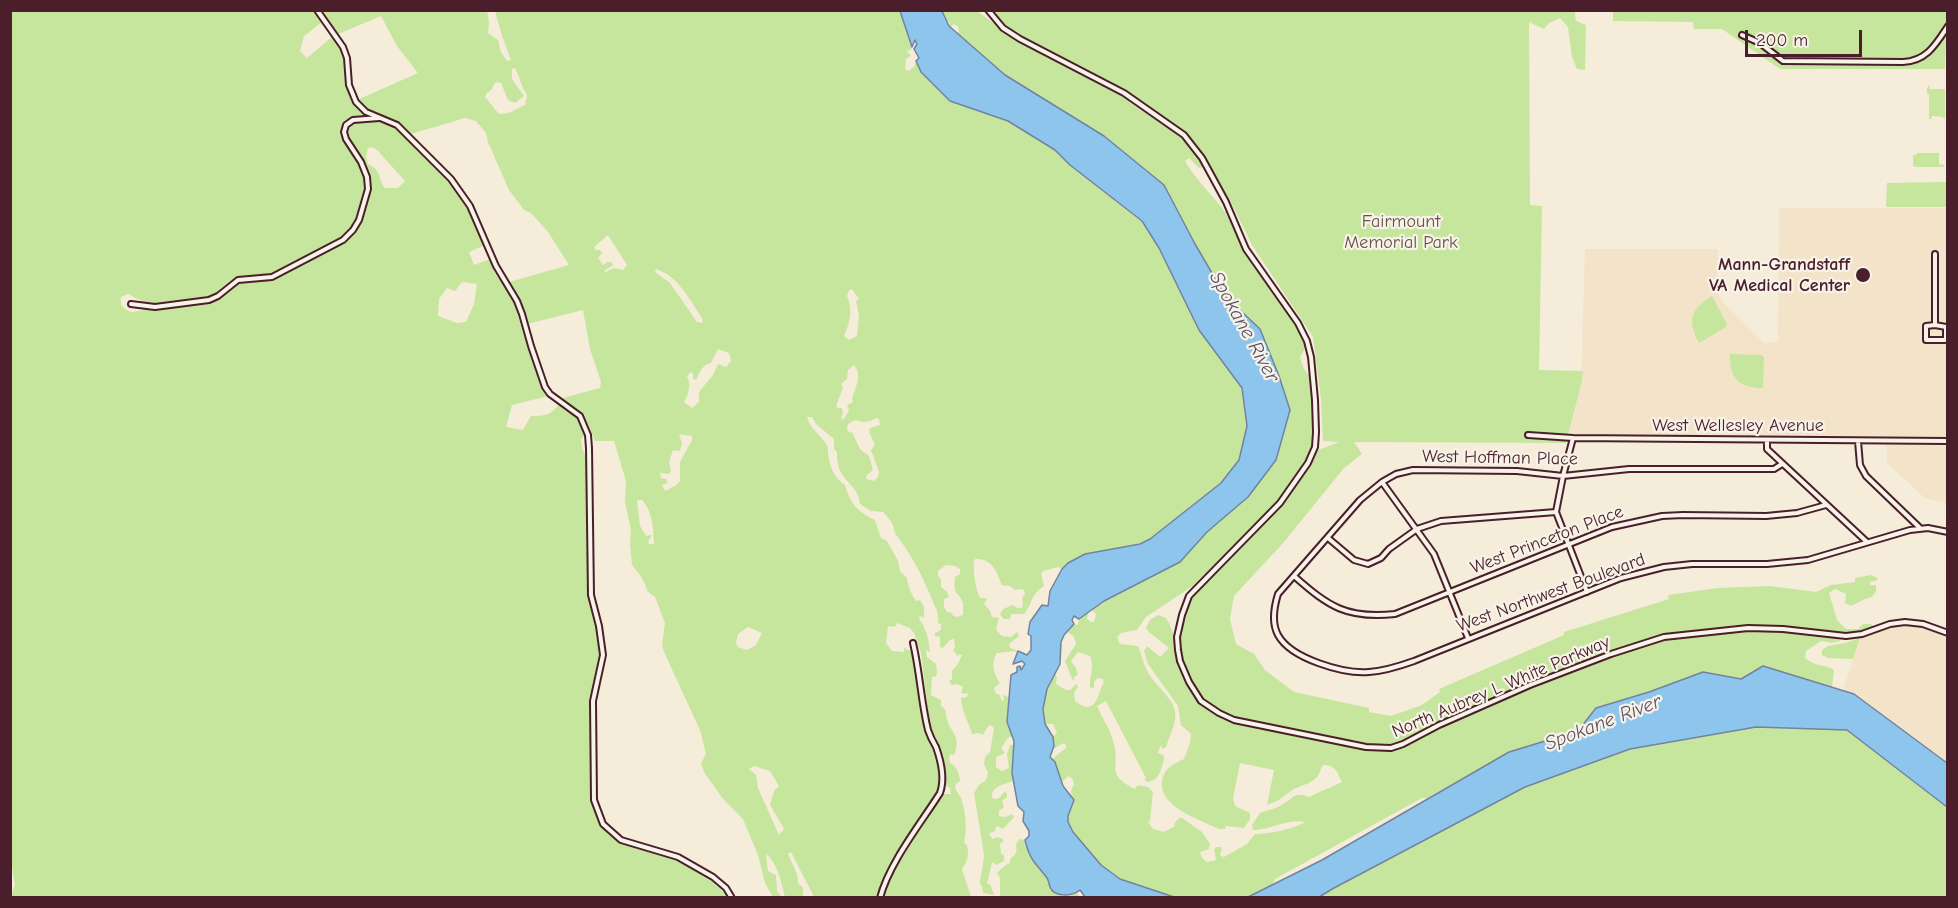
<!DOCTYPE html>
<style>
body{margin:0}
#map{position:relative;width:1958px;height:908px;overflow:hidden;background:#f5ecda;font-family:"Comic Neue",sans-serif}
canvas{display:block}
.frame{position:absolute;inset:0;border:12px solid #4a1f2b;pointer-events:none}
.scale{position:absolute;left:1745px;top:30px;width:117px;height:27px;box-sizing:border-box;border:3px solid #4a1f2b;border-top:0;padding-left:8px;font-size:18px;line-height:21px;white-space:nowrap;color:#4a1f2b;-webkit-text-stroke:4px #f7f3e8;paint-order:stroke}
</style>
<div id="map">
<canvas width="1958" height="908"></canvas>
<div class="frame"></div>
<div class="scale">200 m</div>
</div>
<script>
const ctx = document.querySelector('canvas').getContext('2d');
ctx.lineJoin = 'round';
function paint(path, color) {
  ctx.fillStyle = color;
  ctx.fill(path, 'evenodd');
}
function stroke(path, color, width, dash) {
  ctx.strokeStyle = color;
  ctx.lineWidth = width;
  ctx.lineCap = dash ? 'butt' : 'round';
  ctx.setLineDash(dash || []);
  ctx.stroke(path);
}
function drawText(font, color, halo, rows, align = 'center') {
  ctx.font = font + ' "Comic Neue",sans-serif';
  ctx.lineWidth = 4.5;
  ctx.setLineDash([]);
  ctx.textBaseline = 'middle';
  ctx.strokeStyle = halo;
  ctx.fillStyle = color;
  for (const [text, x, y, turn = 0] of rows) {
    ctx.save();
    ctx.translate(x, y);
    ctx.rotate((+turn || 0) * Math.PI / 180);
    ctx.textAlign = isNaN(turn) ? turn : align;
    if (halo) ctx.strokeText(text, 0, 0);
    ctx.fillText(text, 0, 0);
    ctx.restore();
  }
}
paint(new Path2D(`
 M1779 208H1947V437L1569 435 1581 384 1585 249H1718L1717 290 1721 300 1764 343 1778 342Z
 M1887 444 1947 445V503L1925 498 1887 463Z
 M1896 625 1918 626 1936 630 1947 635V763L1854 694 1843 691 1860 638 1871 632Z`), '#f3e3c9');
paint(new Path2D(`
 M1576 10 1575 14 1576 21 1586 25 1585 70 1577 69 1572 57 1568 27 1560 18 1549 23 1544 29 1529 22 1530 205 1542 206 1539 370 1583 371 1581 385 1566 443 1354 442 1362 454 1344 468 1284 542 1234 596 1230 619 1236 644 1254 654 1265 670 1294 692 1369 708V712L1391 716 1422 705 1440 692 1439 689 1564 635V632L1669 599 1668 595 1718 588 1770 586 1816 592 1831 585 1855 582V578L1870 575 1878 578 1876 581 1870 582V585H1876V591L1872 597 1865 599 1851 606 1845 603 1846 594 1835 589 1829 593 1837 620 1846 629H1858L1863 624H1871L1873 627C1840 639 1814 629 1780 627 1742 624 1704 628 1667 635 1645 639 1624 648 1602 655 1555 672 1509 690 1463 711 1443 720 1416 740 1395 745 1372 750 1239 723 1218 710 1201 701 1192 685 1185 668 1173 639 1182 607 1202 584 1240 546 1296 501 1316 451L1339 442 1323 441 1321 399 1313 337 1252 245 1231 202 1205 158 1185 134 1155 111 1107 80 1019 37 1002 25 990 11Z
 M1613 10 1947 11 1945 69H1780L1722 29H1694L1693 22 1613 21Z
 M10 11H315L322 22 304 36 300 51 307 58 333 36C336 42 340 48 342 54 351 79 338 97 367 115L351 117 343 122C336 145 360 156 365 178 372 204 353 232 333 244 322 251 309 252 299 259 289 266 278 272 266 276 257 278 248 275 239 277 227 279 220 292 209 297L155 304 144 302 128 294 121 297C119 306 125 310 132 312L184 303 208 302 218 299 234 284 270 280 340 245 356 232 363 218 370 188 365 167 347 138 346 132 348 127 354 122 381 121 394 126 449 183 467 208 485 245 469 252 474 265 490 259 494 272 512 296 528 349 542 387 548 396 512 405 506 427 523 430 531 416C545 416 551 415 559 404 572 413 582 418 585 435L581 439 582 448 586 456 588 594 597 627 599 656 590 701 591 801 600 826 618 843 678 861 711 881 729 897H11L15 884 12 868H10ZM372 147 377 150 405 181 398 188H385C377 180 384 172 368 164L366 157 368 148ZM462 282 477 284 474 304 466 322 457 323 438 316 439 299 447 288 455 291Z
 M321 11H487L489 21 488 33 498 40 501 52 507 61 511 60 502 36 495 11H900L912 47 910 51 906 50 911 56 906 59 905 69 908 71 914 67 916 61 921 72 950 101 1008 121 1055 150 1070 165 1142 222 1159 248 1199 330 1242 388 1247 426 1239 460 1221 483 1150 539C1122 553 1086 546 1062 569L1058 567 1043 571 1041 574 1044 586C1029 596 1034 602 1024 614H1011L1010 619H1003L1000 614 1003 609 1013 605 1017 608H1022L1023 603 1022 598 1025 594 1024 590 1021 589 1015 590 1010 586 1002 585C997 572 992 558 975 559L974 561C973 572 975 588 980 598H987L984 604 990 611 992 617 999 618 996 630 1002 636 1011 637 1017 632 1019 636 1009 644 1010 648 1018 651 1017 653 1014 651 997 653C991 662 993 674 1000 683L994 688 996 694 1000 695 1001 700 1003 701 1004 699 1003 695 1009 697 1007 722 1012 736 1008 738 1001 748 1005 753 996 757V767L1002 771 1009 768 1007 754 1010 745H1013L1014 781C1004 784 990 787 992 798 998 801 1000 797 1004 792L1007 793V797L1002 801 1004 807 999 811V816L1006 817 1012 814 1014 817 1003 829 997 826 994 832 989 833 992 839 998 837 1004 840 1000 844 1001 854 1004 855V861L996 865 994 863H992L987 883 991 886 994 895 983 893 982 886 980 884C980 873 984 865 984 854L974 793 979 785 986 780 988 773 984 764 985 757 990 752 994 728 991 725 988 726 983 735 979 733 972 734C968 720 962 713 961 698L967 697 968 693 964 694 961 693 963 687 958 684 952 685 949 681 952 679V671L958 664 962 655 960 654 957 656 956 653 953 651 955 647 954 639 950 640 942 649 940 646V637L935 636V633L941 630V624L938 623C939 610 935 608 931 597 922 575 911 554 897 536 894 533 894 527 892 523 890 519 886 516 883 512L871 511 860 504C857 480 836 483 837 452L834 449V439L816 424 812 417H807C810 429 820 434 826 444 828 446 828 449 828 453 830 467 833 477 845 485 850 504 858 512 875 520L881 538 887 541 898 561 900 571 907 578C908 587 911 594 916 601L920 600 924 607V618L920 616 919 619C926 627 929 640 930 652L926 650 927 657 936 664 937 674 935 677H932L931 695 941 700V706C947 710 945 712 947 719 951 734 962 736 954 755L951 754 949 758 950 763C957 767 959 773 960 781L955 785C955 791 958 792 961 798 966 813 967 828 964 843L967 845C969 855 968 861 962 869L971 897H882L888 881 942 794H951L950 788 945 785V766L941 752 930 728 921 653 914 633 910 628 897 623 895 627 888 626 886 643 892 651 904 652V648L913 652C918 673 919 695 924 717 930 741 949 768 937 793L880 885 877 897H814L791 852 788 854 797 874 798 883 803 888V897H785C782 884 777 862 766 854L768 871 776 875 777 891 782 897H773L765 883 758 855 743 819 723 799 704 772 701 763 706 754 700 730 664 652 662 646 665 623 655 597 647 591 646 586 640 575 632 565 630 544 631 530 625 502 626 481 614 441H595C585 414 582 414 559 399L600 388 601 382 590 349 583 310 527 324 524 310 509 282 569 265 548 232 531 213 524 210 509 190 488 142 486 133 476 121 465 118 411 134 397 122 363 108 357 100 418 73 397 46 381 16 338 34ZM515 68C520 78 521 86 527 95L525 105 509 113 499 114 485 97 487 93 492 89 494 84 497 82 501 83 508 100 515 103 524 96 512 79V69ZM608 235 627 265 623 270 614 268 606 272 604 271 613 265 611 262H607L603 265 598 258 602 253 600 250H596L594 247ZM656 269C678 276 690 300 702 318L703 323 697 322 670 283 655 272ZM852 289 859 299 856 301 859 315 857 336 849 340 844 336C850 323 853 309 847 296L849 290ZM718 349 729 353 731 361 726 367 718 364 713 375 699 392V402L692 408 684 402C689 394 691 384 687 376L691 372 693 374V379L696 380C699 373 703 364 711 363ZM854 365C863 375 855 388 852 399L853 402 847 405 849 411 843 420 841 417 843 414 842 408H838L836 406 843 388 841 384 847 379 848 370ZM876 418 879 419 880 425 870 428 869 432 875 445 871 450 879 472 878 477 874 481 866 479 867 475 873 470 869 456 860 449 852 432 851 433 847 430 848 424 855 420C864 423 868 423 876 418ZM679 434 692 436V440L680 462V481L675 486 665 491 662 485 668 483 666 479 661 478 660 473 669 474 671 471 669 462 673 450 680 451 682 443ZM637 500H642C652 510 654 530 654 544H649L648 542 652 535 646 536 640 526ZM946 565 955 566 960 569V574L955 577C953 597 958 590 963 603 963 604 963 613 963 615L957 617 952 615 953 613 947 612 944 607V599L949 597 947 592 941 587V580L938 575V571ZM748 627 762 633 756 645 747 650 738 647 736 643 738 634ZM754 766 770 771 779 786 774 791 770 805 784 829 779 835 758 788 756 775 749 769Z
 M942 11H977L1022 44 1077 70 1117 92 1136 107 1173 131 1189 145 1203 163 1204 167 1199 168 1189 158 1185 161C1197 183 1218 199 1230 220 1236 232 1240 246 1248 258 1267 287 1295 314 1306 347L1300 357 1304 369 1310 377 1313 407 1312 447 1307 460 1270 511 1194 585 1146 617 1137 630 1121 633 1117 637 1120 644 1138 646C1143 657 1143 666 1151 677 1155 683 1161 688 1166 695 1183 714 1173 726 1166 747L1163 749 1161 745 1158 753 1164 756V759C1161 769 1160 781 1147 782L1144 779 1146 778 1106 701 1097 706C1102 718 1110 729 1113 741 1122 767 1103 773 1135 789L1138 785 1148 787 1153 792 1150 821 1148 822 1153 829 1164 832 1175 826 1174 824 1179 818H1182L1202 832 1210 844 1209 849 1200 852 1202 858 1207 862 1216 860 1214 850 1216 847H1221L1222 850 1220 853 1221 856 1224 857 1247 844 1255 834C1268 834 1294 829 1305 822 1288 818 1270 830 1253 830L1252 825 1260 813C1267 810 1276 809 1283 804 1294 798 1294 791 1309 797 1320 791 1331 788 1342 782 1337 772 1336 765 1323 765 1320 769 1320 773 1317 777 1312 783 1303 785 1296 788 1285 794 1281 801 1267 805L1274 770 1240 763 1233 798 1235 806 1250 813V819L1244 828 1226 826 1225 829H1219C1201 820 1158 807 1162 781 1164 768 1173 764 1184 759L1190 743 1191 734 1181 725 1178 706 1148 664 1144 651 1147 646 1160 657 1169 648 1149 632 1146 628 1150 620 1158 615 1166 618 1169 623 1175 638 1187 682 1193 693 1201 702 1219 715 1245 724 1340 744 1366 748 1391 749 1409 744 1442 725 1530 686 1631 649 1661 640 1724 631 1776 630 1839 638 1840 641 1832 643 1821 641 1806 651 1805 658C1817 668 1823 663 1834 670L1832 687 1763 666 1741 679 1703 672 1649 692 1596 708 1578 731 1509 752 1427 798H1422L1275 879 1272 885 1248 897H1174L1120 879 1101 865 1073 832 1068 822V817L1073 805 1071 791 1074 784 1072 778 1068 776 1062 782 1055 762 1052 759 1066 748V745L1064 743 1053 749V737L1057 733 1053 724H1045C1042 704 1046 691 1054 673L1057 677 1056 684 1066 690H1070L1076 684 1078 686 1074 693 1075 701C1092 714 1096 704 1101 688 1104 681 1104 688 1103 679L1098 678 1094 682V689L1090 687C1089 677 1095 665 1090 656L1078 652 1071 661 1076 668 1078 675 1075 676 1073 681 1065 661 1076 644 1074 637 1068 632 1074 624 1078 625 1079 619 1088 613 1087 619 1091 622H1094L1096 614 1092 610 1104 601 1180 562 1207 532 1248 497 1260 329 1226 297 1147 170 1104 136 1005 75 957 33 959 31 958 26 953 24 951 28 949 26 950 22 947 21Z
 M1929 85 1930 89H1945V119L1942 117 1932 116 1931 119H1929V94L1927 93V88Z
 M1917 153H1939V164L1944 165V167H1916L1913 166V155H1916Z
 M1947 182V207H1886L1887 183Z
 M1712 296 1727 324 1726 327 1699 343C1687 321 1691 308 1712 296Z
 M1730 354 1761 355 1764 357 1763 388C1739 388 1729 378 1730 354Z
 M1860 638 1853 659 1828 658 1822 655V650L1828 646 1845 643Z
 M1756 727 1847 730 1947 807V897L1319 898 1334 888 1525 787 1630 749Z
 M1020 839 1024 840 1029 856 1049 881 1050 887 1063 895 1077 893 1080 897H1000V878L997 873 1007 864H1009L1011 858C1017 854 1017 851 1016 844Z`), '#c6e69e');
const water = new Path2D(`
 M900 11H942L949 26 1005 75 1104 136 1164 185 1195 244 1226 297 1260 329 1279 376 1290 410 1276 460 1248 497 1207 532 1180 562 1104 601 1079 619 1074 616 1072 620 1074 624 1064 635 1061 642 1060 664 1047 689 1043 709 1045 724 1053 737 1054 746 1050 757 1055 762 1063 786 1074 800 1068 816V822L1073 832 1101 865 1120 879 1174 897H1085L1080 890C1073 896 1054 898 1050 887 1049 884 1049 881 1047 878 1035 862 1030 861 1025 840L1029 836V831L1023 821 1024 812 1018 806 1012 773 1014 741 1007 722 1011 675 1017 672V667L1020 666 1021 670 1025 664 1022 661 1013 664 1018 651 1027 655 1031 650V636L1028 634 1030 622 1042 605 1048 606 1050 591 1062 569 1068 563 1085 554 1140 544 1150 539 1221 483 1239 460 1247 426 1242 388 1199 330 1159 248 1142 221 1070 165 1055 150 1008 121 950 101 921 72 916 61 919 58 914 49 917 44 915 40 912 47Z
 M1763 666 1854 694 1947 763V807L1847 730 1756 727 1630 749 1525 787 1334 888 1319 897H1243H1248L1322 860 1509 752 1578 731 1596 708 1649 692 1703 672 1741 679Z`);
paint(water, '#8ec5ed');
stroke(water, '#73839f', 1.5);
const street = new Path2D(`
 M317 10 343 47 347 58 349 85 356 102 366 112 397 125 451 179 470 206 496 266 517 301 522 314 531 346 545 387 550 394 580 416 588 435 589 448 591 595 599 626 603 655 593 701 594 800 603 824 621 840 678 857 713 877 726 888 732 898
 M988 10 1003 28 1020 39 1124 93 1184 135 1202 158 1226 202 1246 249 1298 323 1307 341 1311 357 1315 400 1316 432 1315 447 1308 463 1280 503 1189 596 1182 615 1177 637 1178 650 1180 661 1189 682 1201 701 1219 713 1234 720 1366 747 1391 748 1403 744 1439 725 1530 685 1611 654 1664 637 1748 628 1783 629 1846 636 1862 634 1890 624 1905 622 1923 624 1948 633
 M1742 35 1760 43 1783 61 1903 62C1927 61 1936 44 1948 26
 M131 304 155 307 209 300 218 296 238 280 272 277 343 240 353 230 359 220 368 189 367 177 361 162 346 139 344 132 346 125 353 120 379 118
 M1935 325V254
 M1935 325 1946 327V338L1945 340H1926V326Z
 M1528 435 1573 438 1948 441
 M1573 438 1563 476 1556 512 1587 592
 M1767 440V449L1867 542
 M1858 441 1860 465 1866 476 1920 528
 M1782 464 1774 469H1629L1563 476 1517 471 1413 470 1396 474 1382 482 1360 500 1278 594C1274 607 1271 622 1278 635 1291 659 1344 674 1369 672 1385 671 1400 666 1414 661L1621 578 1664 567 1692 564H1767L1808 560 1910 530 1928 528 1948 532
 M1382 482 1434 554 1468 638
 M1328 538 1354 560 1368 564 1381 558 1389 549 1417 529 1441 521 1556 512
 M1294 576C1329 607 1347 619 1395 614L1612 527 1662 516 1683 515 1766 516 1797 513 1826 505
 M880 898C889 863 921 823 940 793 945 779 941 761 936 747 933 742 930 736 928 730 921 702 920 672 913 643`);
stroke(street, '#4a1f2b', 8);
stroke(street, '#f7f3e8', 4);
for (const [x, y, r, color] of [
 [1863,275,8,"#4a1f2b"]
]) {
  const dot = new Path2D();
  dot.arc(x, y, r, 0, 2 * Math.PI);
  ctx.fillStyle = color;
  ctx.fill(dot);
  stroke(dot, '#f7f3e8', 2);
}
drawText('18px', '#695148', '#f7f3e8', [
 ["Fairmount",1401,222],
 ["Memorial Park",1401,243]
]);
drawText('bold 18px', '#4a1f2b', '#f7f3e8', [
 ["Mann-Grandstaff",1850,265],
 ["VA Medical Center",1850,286]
], 'right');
drawText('18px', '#4a1f2b', '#f7f3e8', [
 ["West Wellesley Avenue",1738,426],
 ["West Hoffman Place",1500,458,1],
 ["West Princeton Place",1547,540,-21],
 ["West Northwest Boulevard",1551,593,-20],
 ["North Aubrey L White Parkway",1501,687,-23]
]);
drawText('italic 20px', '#5e5165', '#f7f3e8', [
 ["Spokane River",1244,327,61],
 ["Spokane River",1603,723,-21]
]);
</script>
